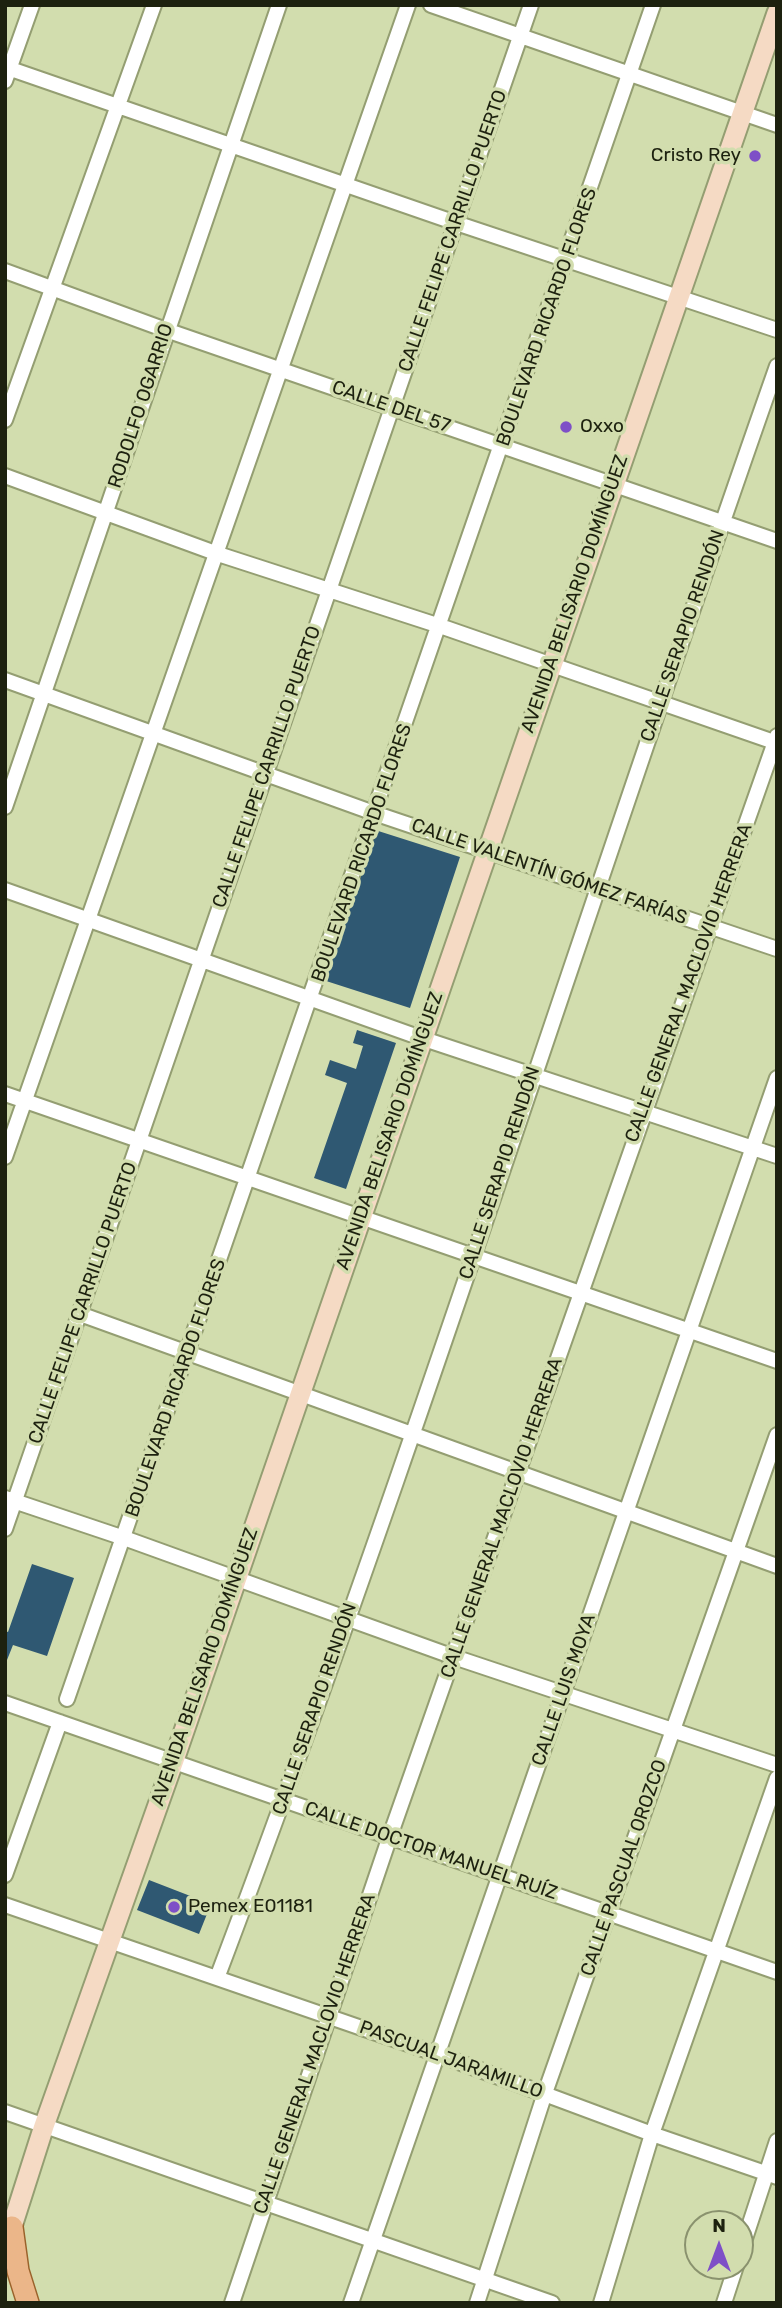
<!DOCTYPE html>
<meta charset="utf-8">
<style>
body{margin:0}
#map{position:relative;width:782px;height:2308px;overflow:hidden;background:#d2ddae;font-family:Rubik,sans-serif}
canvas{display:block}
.frame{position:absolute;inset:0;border:7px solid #1d210f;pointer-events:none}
.north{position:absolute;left:684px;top:2210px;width:70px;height:70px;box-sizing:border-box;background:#d2ddae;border:2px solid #8a926e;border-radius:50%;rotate:0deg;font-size:19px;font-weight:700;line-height:28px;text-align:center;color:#1d210f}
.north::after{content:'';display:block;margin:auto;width:24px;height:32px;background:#7e4fc7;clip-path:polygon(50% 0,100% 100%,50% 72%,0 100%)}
</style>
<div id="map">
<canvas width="782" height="2308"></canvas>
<div class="frame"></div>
<div class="north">N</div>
</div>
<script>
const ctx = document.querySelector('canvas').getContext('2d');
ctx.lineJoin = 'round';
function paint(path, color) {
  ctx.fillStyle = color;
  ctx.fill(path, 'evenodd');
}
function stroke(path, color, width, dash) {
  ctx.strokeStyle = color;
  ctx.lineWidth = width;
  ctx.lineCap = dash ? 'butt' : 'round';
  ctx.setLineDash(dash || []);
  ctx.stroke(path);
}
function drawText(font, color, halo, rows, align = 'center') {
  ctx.font = font + ' Rubik,sans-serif';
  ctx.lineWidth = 7;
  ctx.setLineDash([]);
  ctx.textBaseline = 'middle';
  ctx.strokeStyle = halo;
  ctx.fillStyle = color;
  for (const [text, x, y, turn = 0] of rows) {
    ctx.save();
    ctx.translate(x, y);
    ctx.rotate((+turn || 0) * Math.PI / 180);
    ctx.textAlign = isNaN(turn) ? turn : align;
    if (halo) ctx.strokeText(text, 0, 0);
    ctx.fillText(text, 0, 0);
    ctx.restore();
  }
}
paint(new Path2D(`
 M372 829 460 857 410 1008 323 980Z
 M357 1030 396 1043 346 1189 314 1178 347 1083 325 1075 330 1060 356 1069 363 1046 353 1043Z
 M32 1564 74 1578 47 1656 13 1645 5 1665V1631L8 1632Z
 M149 1880 211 1904 199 1934 137 1910Z`), '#2f5872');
const street = new Path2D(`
 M431 5 777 125
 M5 67 456 223 777 330
 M5 81 32 5
 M5 271 166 330 777 541
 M5 420 154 5
 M5 476 218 554 440 626 777 743
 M5 680 374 813 777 949
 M5 807 279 5
 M5 890 421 1038 777 1156
 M5 1094 777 1361
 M5 1157 408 5
 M80 1314 777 1566
 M5 1498 124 1538 454 1657 777 1765
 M5 1529 531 5
 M67 1699 653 5
 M5 1703 777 1972
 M5 1875 60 1722
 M5 1905 437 2054 652 2134 777 2177
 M217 1978C418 1446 588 903 777 366
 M5 2112 552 2303
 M740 2254 777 2141
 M232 2303 390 1836 777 736
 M351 2303 777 1078
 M477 2303 545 2093 777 1435
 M601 2303 652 2134 777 1778
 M724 2303 736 2266`);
const secondary = new Path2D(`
 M7 2242 44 2126 174 1760 777 13`);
const primary = new Path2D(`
 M12 2227 18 2271 28 2303`);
stroke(street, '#949e72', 18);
stroke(secondary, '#949e72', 23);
stroke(primary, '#9a622b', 24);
stroke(street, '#fff', 14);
stroke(secondary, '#f5dac4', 19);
stroke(primary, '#ebb689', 21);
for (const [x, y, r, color] of [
 [755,156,7,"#7e4fc7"],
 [566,427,7,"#7e4fc7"],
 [174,1907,7,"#7e4fc7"]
]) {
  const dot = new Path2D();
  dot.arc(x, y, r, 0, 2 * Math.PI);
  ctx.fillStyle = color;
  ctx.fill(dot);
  stroke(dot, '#d2ddae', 2.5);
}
drawText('19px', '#1d210f', '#d2ddae', [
 ["Cristo Rey",741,156,"right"],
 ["Oxxo",580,427],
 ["Pemex E01181",188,1907]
], 'left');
drawText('19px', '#1d210f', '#d2ddae', [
 ["CALLE FELIPE CARRILLO PUERTO",453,231,-71],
 ["BOULEVARD RICARDO FLORES",547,317,-71],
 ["RODOLFO OGARRIO",141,406,-72],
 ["CALLE DEL 57",391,407,19],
 ["AVENIDA BELISARIO DOMÍNGUEZ",575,594,-71],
 ["CALLE SERAPIO RENDÓN",683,636,-71],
 ["CALLE FELIPE CARRILLO PUERTO",267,767,-71],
 ["BOULEVARD RICARDO FLORES",362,853,-71],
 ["CALLE VALENTÍN GÓMEZ FARÍAS",549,872,19],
 ["CALLE GENERAL MACLOVIO HERRERA",689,983,-70],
 ["AVENIDA BELISARIO DOMÍNGUEZ",390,1131,-71],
 ["CALLE SERAPIO RENDÓN",500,1173,-72],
 ["CALLE FELIPE CARRILLO PUERTO",83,1303,-71],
 ["BOULEVARD RICARDO FLORES",176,1388,-71],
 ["CALLE GENERAL MACLOVIO HERRERA",502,1518,-71],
 ["AVENIDA BELISARIO DOMÍNGUEZ",205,1667,-71],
 ["CALLE LUIS MOYA",564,1690,-71],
 ["CALLE SERAPIO RENDÓN",315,1709,-71],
 ["CALLE DOCTOR MANUEL RUÍZ",431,1851,19],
 ["CALLE PASCUAL OROZCO",624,1868,-71],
 ["CALLE GENERAL MACLOVIO HERRERA",315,2054,-71],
 ["PASCUAL JARAMILLO",451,2060,20]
]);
</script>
